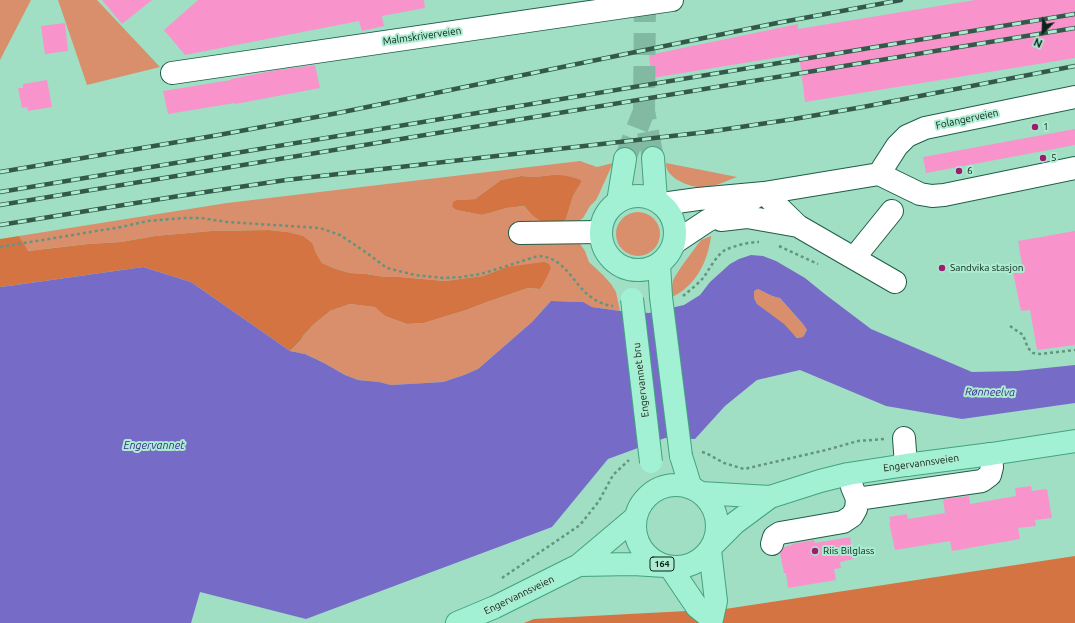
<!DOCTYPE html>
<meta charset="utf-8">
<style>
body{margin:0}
#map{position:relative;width:1075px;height:623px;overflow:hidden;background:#a0dfc4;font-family:Ubuntu,sans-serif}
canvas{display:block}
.north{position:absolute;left:1023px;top:12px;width:40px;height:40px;-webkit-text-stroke:3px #acecd1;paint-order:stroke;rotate:204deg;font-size:11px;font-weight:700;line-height:16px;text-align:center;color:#092319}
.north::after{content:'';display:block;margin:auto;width:14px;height:18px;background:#092319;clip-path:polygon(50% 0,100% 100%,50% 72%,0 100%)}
</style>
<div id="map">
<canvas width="1075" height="623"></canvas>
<div class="north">N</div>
</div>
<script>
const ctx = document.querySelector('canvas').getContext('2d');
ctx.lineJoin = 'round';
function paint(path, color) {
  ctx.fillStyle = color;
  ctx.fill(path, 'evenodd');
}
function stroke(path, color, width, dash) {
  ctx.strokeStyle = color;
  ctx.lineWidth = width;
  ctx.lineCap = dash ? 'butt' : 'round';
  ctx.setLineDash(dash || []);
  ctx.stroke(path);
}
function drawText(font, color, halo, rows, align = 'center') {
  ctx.font = font + ' Ubuntu,sans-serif';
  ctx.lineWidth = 4;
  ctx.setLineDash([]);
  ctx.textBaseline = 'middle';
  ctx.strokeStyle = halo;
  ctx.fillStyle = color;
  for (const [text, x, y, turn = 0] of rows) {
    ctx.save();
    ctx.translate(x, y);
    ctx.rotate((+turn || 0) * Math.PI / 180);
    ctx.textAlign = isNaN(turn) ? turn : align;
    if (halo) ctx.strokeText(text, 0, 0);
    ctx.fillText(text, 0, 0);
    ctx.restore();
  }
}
paint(new Path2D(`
 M0 0H31L0 60Z
 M56 0H97L160 67 87 85 58 0Z
 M580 161 597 167 613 163 599 194 596 200 590 206 583 218 576 223 578 241 585 251 589 262 603 275 611 284 616 292 620 311 592 307 582 302 551 301 532 322 478 369 464 375 443 382 391 385 379 382 358 380 345 375 324 363 305 354 290 351 301 340 303 336 313 325 330 311 350 304 376 307 385 316 407 324 424 323 466 310 487 302 528 288 540 289 543 285 546 278 506 267 483 276 445 281 400 277H385L366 274 350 273 336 269 322 263 316 253 313 244 287 232 269 230 211 231 155 236 121 242 88 244 27 251 19 236 227 203ZM552 175 582 181 573 196 566 219 532 215 524 206 507 208 482 215 456 210 452 207 457 200 475 199 501 180 521 176 535 177Z
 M666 163 737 177C729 180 713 187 706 187 693 189 665 179 666 163Z
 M616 234a22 22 0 1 1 44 0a22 22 0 1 1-44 0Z
 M711 236C708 261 696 286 672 297L671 292 673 280 681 267 701 240Z
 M758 289C765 292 772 297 780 298L803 324 807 330 803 337 798 338 757 304 754 298V291Z`), '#d98f6c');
paint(new Path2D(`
 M552 175C563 175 573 176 582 181L573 196 566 219 555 225 542 222 532 215 524 206 507 208 482 215 456 210 452 207 453 202 457 200 475 199 501 180 521 176 535 177Z
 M269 230 287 232 303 236 313 244 316 253 322 263 336 269 350 273 366 274 385 277H400L445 281 483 276 506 267 544 262 549 264 551 268 543 285 540 289 528 288 487 302 466 310 424 323 407 324 385 316 375 307 350 304 330 311 313 325 303 336 301 340 290 351 191 282 143 267 16 285 0 287V239L19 236 28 251 88 244 121 242 155 236 211 231Z
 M1075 556V623H524L534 619 725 609Z`), '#d47442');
paint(new Path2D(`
 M751 255 763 256 776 261 805 278 826 295 871 329 972 372 1017 371 1075 365V403L962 419 886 406 800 370 757 380 725 406 695 439 665 438 608 459 552 527 306 619 200 592 191 623H0V287L16 285 143 267 191 282 290 351 305 354 324 363 345 375 358 380 379 382 391 385 443 382 464 375 478 369 532 322 551 301 583 302 592 307 620 311 649 313 684 305 700 295 710 282 730 264 739 259ZM758 289C765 292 772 297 780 298L803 324 807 330 803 337 797 338 784 324 757 304 754 298V291Z`), '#766cc7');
paint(new Path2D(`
 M102 0H152L122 24Z
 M198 0H424L425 8 382 16 384 26 362 31 359 21 185 55 164 30Z
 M975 0H1075V58L805 102 799 54 652 78 649 55 798 24V29Z
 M65 23 68 51 45 54 41 26Z
 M315 65 320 88 235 104V103L168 114 163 91 231 80V79L277 70Z
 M47 80 52 107 28 111 27 107 22 108 18 88H23V84Z
 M1075 129V145L926 173 923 157Z
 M1075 231V345L1037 350 1030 310 1021 311 1013 272 1023 270 1018 241Z
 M1031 486 1032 491 1047 489 1052 518 1035 520 1036 526 1018 528 1020 539 952 551 950 541 895 550 889 522H891L889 517 907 514 908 519 945 513 943 499 969 496 970 504 1016 496 1015 488Z
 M850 537 853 559 840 562 841 568 834 569 836 580 788 588 786 573H784L780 553 784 547 793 545 792 544 814 540 815 543Z`), '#f894cb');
stroke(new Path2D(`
 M645 0 644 111 653 158
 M625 159 644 111`), '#82b9a2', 22, [22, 11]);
const minor = new Path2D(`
 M172 73 672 0
 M879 174 897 146 907 136 925 128 1075 97
 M764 193 798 226 895 282
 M662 204 698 199 764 193 879 174 920 194 932 196 944 195 1075 168
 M721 220 747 217 798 226
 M520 233 601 232
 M674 243 707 221 754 198
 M854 258 892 211
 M904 438 906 465
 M857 499 982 481 990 475 992 467 991 454
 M772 544 774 537 780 533 843 522 852 516 856 509 857 499 852 487`);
const major = new Path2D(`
 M653 158 656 200
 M601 233a37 37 0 1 1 74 0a37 37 0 1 1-74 0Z
 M618 202 625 159
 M659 264 661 297
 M681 456 691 488
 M635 526a41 41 0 1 1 82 0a41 41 0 1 1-82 0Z
 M701 493 770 497
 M713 545 735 523 770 497 820 481 848 474 906 465 991 454 1075 441
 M579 565 633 564 665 566
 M670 567 697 607 712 619 716 601 710 550
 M457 623 495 607 579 565 636 517`);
stroke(minor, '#1e5e48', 24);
stroke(major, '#44a280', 24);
stroke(new Path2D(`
 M779 246 818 264
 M0 247 121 227 148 221 183 218H201L227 222 320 228 340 235 364 251 387 268 415 275 444 278 461 277 481 274 538 256C561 257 569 275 583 290 590 298 602 305 613 306
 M683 296C690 290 698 284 704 277 710 268 716 256 725 250 734 246 749 242 759 242
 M1010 326 1023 335 1028 348 1033 353 1040 354 1075 350
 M702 452 706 453 724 463 744 469 826 450 858 441 884 439
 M502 578 580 525 599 501 613 475 629 460`), '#63947f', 2.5, [3, 3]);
stroke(minor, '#fff', 22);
stroke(major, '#a2f1d4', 22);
const rail = new Path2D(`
 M0 172 213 136 338 113 777 23 901 0
 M0 192 1075 14
 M0 205 1075 28
 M0 225 179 196 286 180 707 132 794 119 863 107 1075 66`);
stroke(rail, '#34594a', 4.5);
stroke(rail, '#acecd1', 3, [9]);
const majorBridge = new Path2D(`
 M661 297 681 456
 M632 299 651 462`);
stroke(majorBridge, '#44a280', 24, []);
stroke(majorBridge, '#a2f1d4', 22);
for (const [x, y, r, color] of [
 [1035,127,4,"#9c1c70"],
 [1043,158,4,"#9c1c70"],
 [959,171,4,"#9c1c70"],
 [942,268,4,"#9c1c70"],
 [815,551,4,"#9c1c70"]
]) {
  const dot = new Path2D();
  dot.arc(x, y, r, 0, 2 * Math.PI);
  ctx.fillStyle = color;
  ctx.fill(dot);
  stroke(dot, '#acecd1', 1.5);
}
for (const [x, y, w] of [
 [662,564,24]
]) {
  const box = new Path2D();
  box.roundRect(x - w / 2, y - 7, w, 14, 3);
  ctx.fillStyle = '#acecd1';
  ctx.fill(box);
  stroke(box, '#092319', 1);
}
drawText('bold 9px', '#092319', null, [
 ["164",662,564]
]);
drawText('10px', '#092319', '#acecd1', [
 ["Malmskriverveien",422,36,-8],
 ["Folangerveien",967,119,-12],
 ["Engervannet bru",641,380,-97],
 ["Engervannsveien",921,463,-8],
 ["Engervannsveien",519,595,-26]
]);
drawText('10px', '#092319', '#acecd1', [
 ["1",1043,127],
 ["5",1051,158],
 ["6",967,171],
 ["Sandvika stasjon",950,268],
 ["Riis Bilglass",823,551]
], 'left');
drawText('italic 11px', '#422894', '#acecd1', [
 ["Rønneelva",990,392,1],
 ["Engervannet",154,445]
]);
</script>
